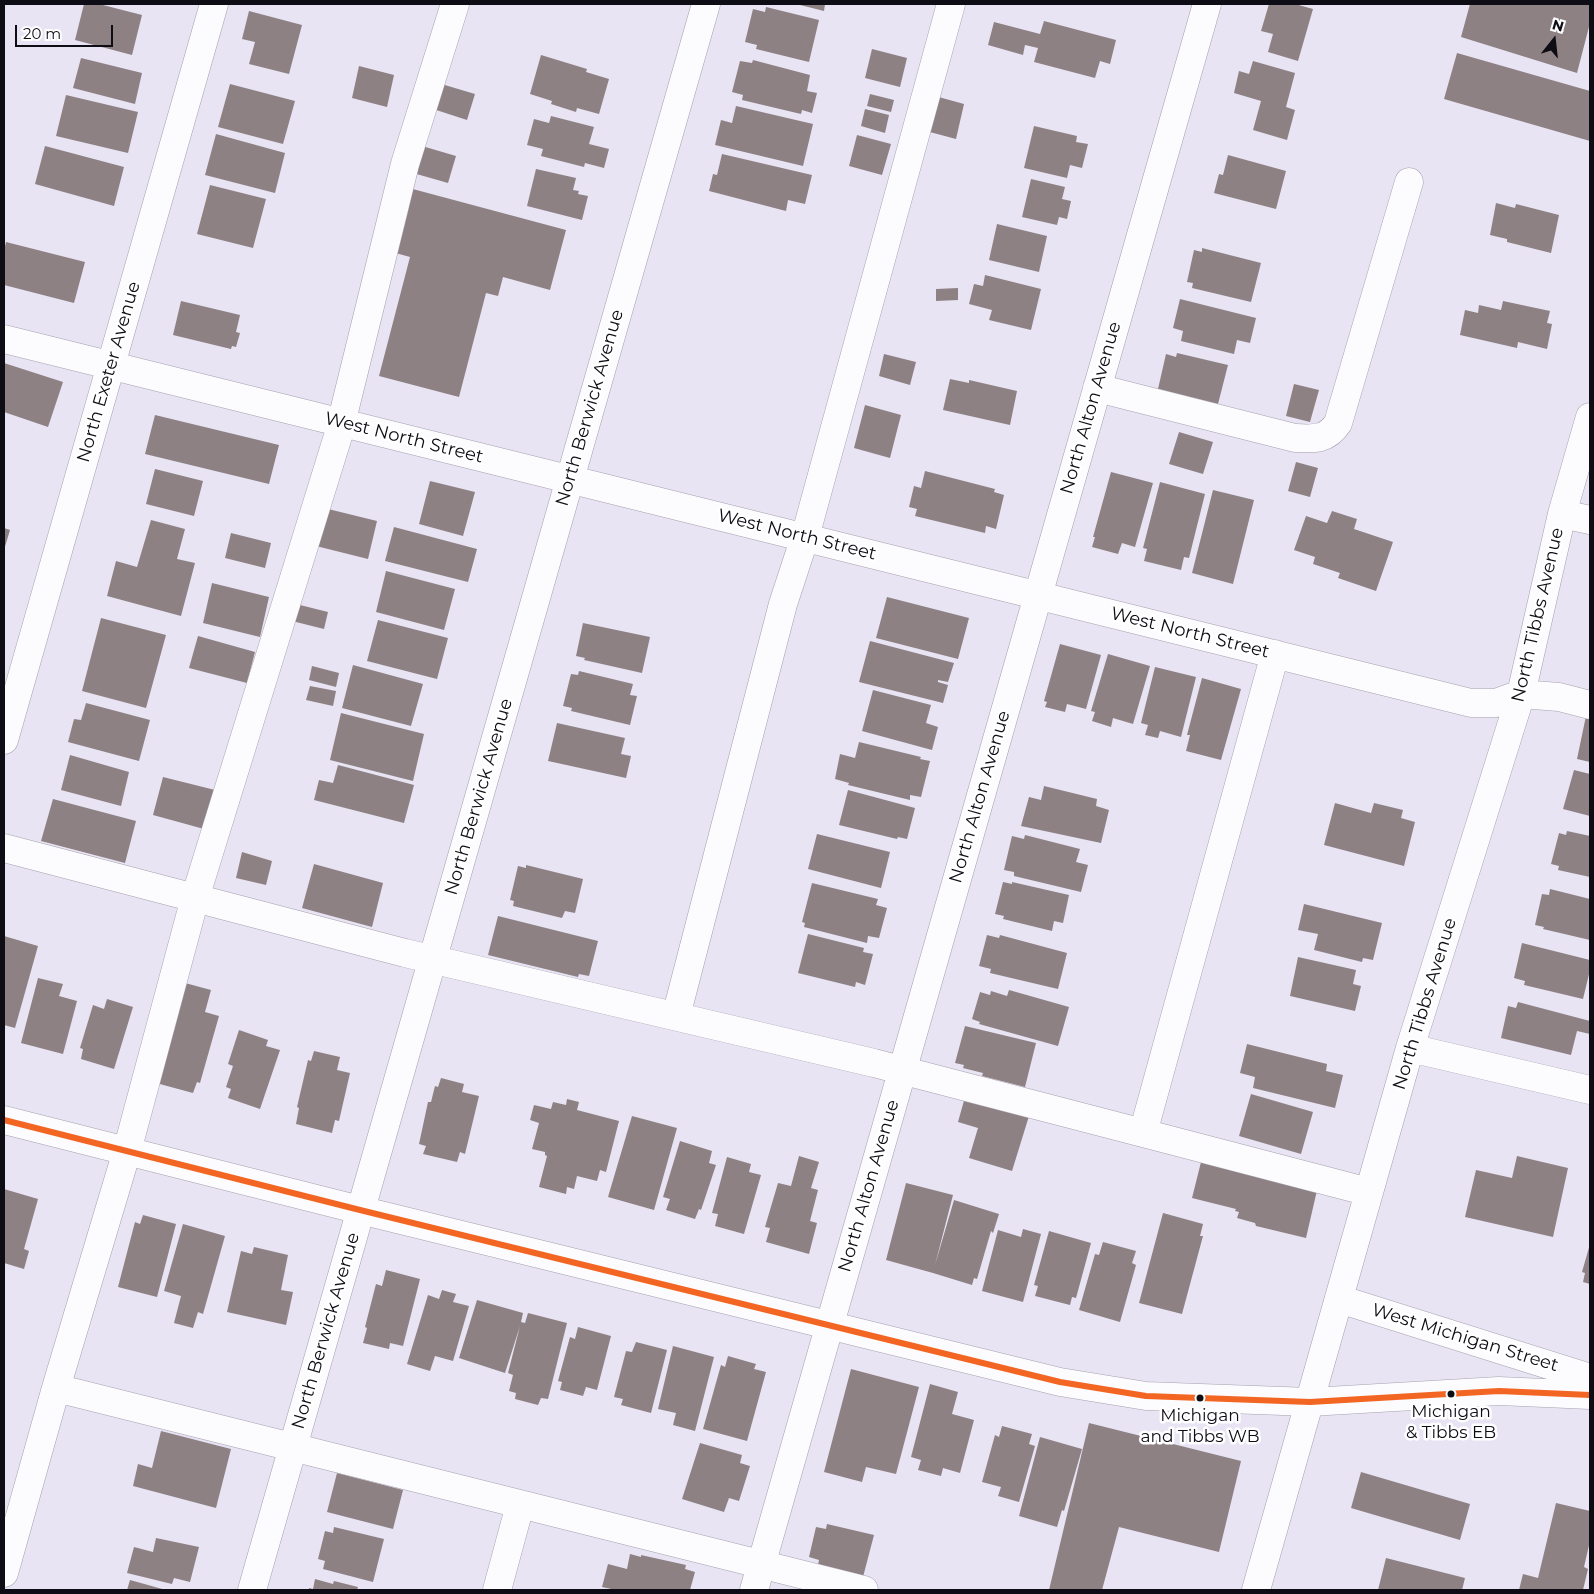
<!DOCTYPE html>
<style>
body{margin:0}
#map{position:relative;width:1594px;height:1594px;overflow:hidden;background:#e8e4f4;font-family:Montserrat,sans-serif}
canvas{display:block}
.frame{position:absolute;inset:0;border:5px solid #0e0c15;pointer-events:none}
.north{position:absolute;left:1529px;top:15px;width:50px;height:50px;-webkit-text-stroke:4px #fff;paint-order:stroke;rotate:16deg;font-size:14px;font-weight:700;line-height:20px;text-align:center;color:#0e0c15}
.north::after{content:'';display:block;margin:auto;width:18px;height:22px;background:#0e0c15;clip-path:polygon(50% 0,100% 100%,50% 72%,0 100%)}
.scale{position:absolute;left:15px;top:25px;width:98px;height:22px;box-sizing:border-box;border:2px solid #0e0c15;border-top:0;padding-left:6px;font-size:15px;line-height:18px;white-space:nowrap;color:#0e0c15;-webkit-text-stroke:4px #fff;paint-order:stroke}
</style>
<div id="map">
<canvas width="1594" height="1594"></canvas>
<div class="frame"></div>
<div class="north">N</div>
<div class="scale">20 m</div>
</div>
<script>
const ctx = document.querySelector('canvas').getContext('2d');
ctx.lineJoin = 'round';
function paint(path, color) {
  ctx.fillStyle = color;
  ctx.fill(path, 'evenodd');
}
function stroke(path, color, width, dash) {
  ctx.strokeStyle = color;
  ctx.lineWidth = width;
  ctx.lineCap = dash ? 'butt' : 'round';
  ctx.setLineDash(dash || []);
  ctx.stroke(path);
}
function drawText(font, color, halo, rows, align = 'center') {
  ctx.font = font + ' Montserrat,sans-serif';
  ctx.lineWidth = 5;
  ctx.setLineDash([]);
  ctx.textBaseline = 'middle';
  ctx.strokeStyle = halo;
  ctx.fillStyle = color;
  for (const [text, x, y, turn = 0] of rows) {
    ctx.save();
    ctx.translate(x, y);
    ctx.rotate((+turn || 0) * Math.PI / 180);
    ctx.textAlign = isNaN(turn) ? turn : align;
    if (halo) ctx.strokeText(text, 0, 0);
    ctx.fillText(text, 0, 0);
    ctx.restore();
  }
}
paint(new Path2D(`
 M84 4H99L142 15 132 55 75 40Z
 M796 4H825L824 11Z
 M1269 4H1295L1313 9 1298 61 1268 52 1273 34 1261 31Z
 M1470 4H1590V23L1577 73 1461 37Z
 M766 7 819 20 809 62 756 49 757 45 745 42 753 9 765 12Z
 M249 11 302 25 289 74 249 64 255 42 242 39Z
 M1044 21 1116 40 1110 64 1100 61 1095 78 1034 62 1038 48 1025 45 1023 55 988 45 994 22 1040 34Z
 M872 49 907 58 900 87 865 78Z
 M1457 53 1590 91V141L1444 99Z
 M541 55 587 69 586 72 609 79 599 114 577 108 576 112 551 104 552 101 530 94Z
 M81 58 142 73 135 104 73 88Z
 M753 60 810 75 807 91 817 93 812 113 802 110 801 114 742 100 743 95 732 92 740 61 752 63Z
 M1253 61 1295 73 1286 107 1295 110 1287 140 1253 130 1261 101 1234 93 1239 71 1249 74Z
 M359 66 394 75 387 107 352 98Z
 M438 83 475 94 467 120 430 108Z
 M230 84 295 101 283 144 218 127Z
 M870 94 894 100 891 112 867 106Z
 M66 95 138 112 128 153 56 136Z
 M935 96 964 104 956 139 926 131Z
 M736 106 813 124 803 166 715 145 721 120 732 123Z
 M865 109 889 115 885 133 861 126Z
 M551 116 594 127 589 144 609 149 604 168 585 163 584 167 541 156 543 149 527 145 534 119 549 123Z
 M1034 126 1077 136 1076 142 1088 144 1082 168 1070 165 1067 178 1024 168Z
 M216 134 285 153 275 193 205 175Z
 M857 135 891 144 882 175 849 166Z
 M45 146 124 167 114 206 35 184Z
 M422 146 456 156 448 183 413 173Z
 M722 154 812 175 805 204 788 200 786 211 709 191 713 174 717 175Z
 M1228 155 1286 171 1276 209 1214 193 1219 174 1223 175Z
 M536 169 576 178 573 190 579 191 578 194 588 196 582 220 527 206Z
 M1031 179 1065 187 1062 199 1071 201 1067 219 1059 217 1057 225 1022 217Z
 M210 185 266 199 253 248 197 234Z
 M409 188 566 230 550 290 503 277 498 296 486 293 459 397 379 376 410 257 392 252Z
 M1496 203 1515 208 1516 204 1559 215 1551 253 1507 242V239L1490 235Z
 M997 224 1047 236 1039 272 989 260Z
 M6 242 85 262 74 303 4 285V251Z
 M1202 248 1261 263 1251 302 1192 288 1193 283 1187 282 1194 250 1202 252Z
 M985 275 1041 289 1031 330 989 320 992 310 969 304 974 284 983 286Z
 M958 288V300L936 301V289Z
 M1180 299 1256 318 1250 343 1237 340 1234 354 1181 341 1183 331 1173 328Z
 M181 301 240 315 236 332 240 333 236 347 232 346 231 349 173 335Z
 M1503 301 1550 311 1547 323 1552 324 1547 349 1518 342 1517 348 1460 335 1465 310 1478 313 1479 305 1501 310Z
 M1177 353 1228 365 1218 404 1158 389 1166 354 1176 357Z
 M884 354 916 362 910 385 879 376Z
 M4 363 63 382 48 427 4 412Z
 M950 379 969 383V380L1017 391 1010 425 943 410Z
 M1294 384 1319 390 1310 422 1286 416Z
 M865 405 901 415 890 458 854 448Z
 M155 415 279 445 269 484 145 454Z
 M1179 432 1213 442 1203 474 1169 464Z
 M1296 462 1318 468 1310 497 1288 491Z
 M155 469 203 481 194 516 146 504Z
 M925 471 995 489 994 492 1004 495 996 529 986 526 985 533 915 516 917 509 909 507 914 486 921 488Z
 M1111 472 1153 483 1135 547 1122 543 1118 554 1092 547 1095 537H1093Z
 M430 481 475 492 463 536 419 524Z
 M1160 482 1205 494 1189 558 1184 557 1181 570 1144 561 1147 549 1143 548Z
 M1213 490 1254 500 1233 584 1192 573Z
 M320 507 377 521 368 559 312 545Z
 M1332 511 1357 519 1354 529 1393 542 1376 591 1338 578 1340 573 1313 564 1315 557 1294 550 1306 516 1327 523Z
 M151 520 185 529 177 559 195 563 181 616 107 596 116 561 137 567Z
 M394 527 477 549 468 582 385 561Z
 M4 528 10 530 4 550Z
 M231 533 271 543 265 568 225 558Z
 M386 571 455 589 444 630 376 612Z
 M212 583 269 597 260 637 203 623Z
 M887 597 969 618 958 659 876 638Z
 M296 604 328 612 324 629 292 621Z
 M101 618 166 635 146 708 82 691Z
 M378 620 448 638 437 679 367 661Z
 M583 623 650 637 642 673 584 660 585 658 576 656Z
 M198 636 255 652 247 683 189 668Z
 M870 641 954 663 948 682 938 680V682L948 685 943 703 859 682Z
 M1060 644 1101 655 1086 709 1067 704 1065 712 1045 707 1047 702 1044 701Z
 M1108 654 1150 666 1133 724 1113 718 1111 727 1092 721 1095 712 1091 711Z
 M353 665 423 684 411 726 342 708Z
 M312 666 339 673 336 687 309 680Z
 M1155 667 1196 677 1181 737 1160 731 1158 738 1145 735 1148 725 1141 723Z
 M579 671 633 684 630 695 637 696 630 725 571 711 572 708 563 706 571 674 578 675Z
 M1202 678 1241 689 1221 760 1186 751 1190 735H1187Z
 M310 686 336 691 333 706 306 700Z
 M873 690 931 705 926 723 938 727 932 750 862 731Z
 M86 703 150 720 139 761 68 742 74 719 81 720Z
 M341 713 424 734 413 781 330 760Z
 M1586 716 1590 717V762L1577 759Z
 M557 723 625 738 621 754 631 756 626 778 548 761Z
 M859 742 921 757 920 759 930 761 921 797 910 795V800L848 785 849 783 835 779 840 754 855 758Z
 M70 755 129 772 121 806 61 790Z
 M338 765 414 785 404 823 314 800 319 780 333 783Z
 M1574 770 1590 774V816L1563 809Z
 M163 777 215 790 204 829 153 815Z
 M1044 786 1097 799 1096 806 1109 810 1101 843 1021 826 1029 797 1041 800Z
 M848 790 915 808 907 839 898 837 897 839 839 825Z
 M53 799 136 821 125 863 41 841Z
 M1335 803 1371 813 1374 803 1403 810 1401 818 1415 822 1404 866 1324 845Z
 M1567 831 1590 836V877L1558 870 1559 866 1551 864 1559 833 1566 835Z
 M817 834 890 852 881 888 808 869Z
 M1025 835 1080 849 1076 862 1088 865 1081 892 1014 876V872L1004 870 1012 836 1024 839Z
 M242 852 272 861 266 885 236 878Z
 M314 864 383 883 372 927 302 908Z
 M526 865 583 879 575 913 565 911 562 918 513 906 514 901 510 900 518 866 526 868Z
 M1003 882 1012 884V882L1069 895 1063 923 1054 921 1052 931 1003 919 1004 916 995 914Z
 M812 883 878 899 876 905 887 908 879 938 868 936 867 943 804 927 805 923 802 922Z
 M1550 889 1590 899V940L1543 929 1544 927 1535 925 1542 894 1549 895Z
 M1304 904 1382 923 1373 960 1363 958 1362 962 1314 950 1318 934 1298 930Z
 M498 916 598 941 589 976 579 974 578 977 488 955Z
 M808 934 864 948 863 952 873 954 865 985 856 982 855 987 798 973Z
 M987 935 999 938 1000 935 1067 953 1058 989 990 973 991 969 979 966Z
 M4 936 38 946 15 1028 4 1025Z
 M1522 943 1590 960V970L1583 999 1524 985 1525 981 1514 978Z
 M1298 957 1356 970 1353 984 1361 986 1355 1011 1290 996Z
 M38 978 63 984 59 996 77 1001 63 1054 21 1043Z
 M185 983 211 990 205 1012 219 1016 200 1083 197 1082 193 1093 156 1083Z
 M1009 990 1069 1007 1058 1046 979 1024 980 1022 972 1019 980 992 990 995 991 991 1007 996Z
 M107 999 133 1007 114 1069 81 1059 83 1049 80 1048 93 1005 104 1009Z
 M1518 1002 1590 1021V1034L1577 1031 1571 1055 1501 1038 1508 1006 1516 1008Z
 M965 1026 1036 1043 1025 1087 982 1076 983 1073 963 1068 964 1065 955 1063Z
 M239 1030 268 1040 266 1046 280 1050 260 1109 228 1098 231 1089 226 1087 233 1066 228 1064Z
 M1247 1044 1327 1064 1326 1071 1343 1075 1335 1108 1253 1088 1255 1077 1240 1073Z
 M314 1051 340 1057 337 1070 350 1073 339 1121 335 1120 332 1133 296 1124 299 1108 297 1107 308 1060 311 1061Z
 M441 1078 464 1084 462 1092 479 1096 465 1154 460 1152 457 1162 423 1154 426 1146 419 1144 428 1102H431L435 1086 438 1087Z
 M1251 1094 1313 1112 1301 1154 1239 1136Z
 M965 1097 1029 1116 1012 1171 969 1158 978 1128 958 1122Z
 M567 1099 579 1102 577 1110 619 1121 606 1172 600 1170 597 1181 577 1176 574 1189 567 1187 566 1194 539 1187 547 1156 545 1155V1152L532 1149 539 1123 530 1120 534 1105 551 1109 553 1102 566 1105Z
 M632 1116 677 1128 654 1210 608 1197Z
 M680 1141 712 1151 709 1163 716 1165 701 1210 699 1209 695 1219 666 1210 670 1199 663 1197Z
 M799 1156 819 1162 811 1188 818 1190 810 1221 817 1223 809 1254 766 1242 770 1228 765 1227 778 1183 791 1186Z
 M1517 1156 1568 1168 1553 1237 1465 1217 1476 1170 1512 1178Z
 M727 1157 751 1164 749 1172 761 1175 744 1234 715 1226 718 1214 712 1213Z
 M1202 1158 1318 1186 1306 1238 1256 1226 1255 1223 1237 1218 1239 1212 1235 1211 1236 1209 1192 1198Z
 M906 1183 953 1195 935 1265 954 1200 999 1214 993 1233 991 1231 977 1279 974 1278 972 1285 933 1273 886 1260Z
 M4 1189 38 1199 24 1249 29 1251 24 1269 4 1263Z
 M1163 1213 1203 1224 1200 1236H1203L1182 1314 1139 1303Z
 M143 1215 176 1224 157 1297 118 1287 135 1222 140 1224Z
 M183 1224 225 1236 203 1314 198 1312 193 1328 174 1323 181 1296 164 1291Z
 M1023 1229 1041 1234 1023 1302 982 1291 998 1230 1021 1237Z
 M1049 1231 1091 1243 1076 1298 1072 1297 1070 1305 1035 1296 1038 1286 1034 1285Z
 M1103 1242 1136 1251 1132 1263 1136 1265 1120 1322 1079 1310 1095 1254 1099 1255Z
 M1590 1244V1284L1583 1282 1585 1273 1582 1272Z
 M254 1247 288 1255 281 1290 293 1292 286 1325 227 1312 241 1251 252 1254Z
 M386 1270 420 1279 403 1346 390 1343 389 1349 363 1343 367 1328 365 1327 376 1284 382 1286Z
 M442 1290 456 1294 453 1302 469 1306 453 1361 435 1356 430 1371 407 1364 428 1295 439 1299Z
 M477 1300 523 1313 521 1322 525 1323 528 1313 567 1323 548 1399 541 1398 538 1405 515 1399 516 1393 509 1391 513 1375 508 1373 520 1326 505 1373 459 1358Z
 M578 1327 611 1336 597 1390 586 1387 583 1396 560 1390 562 1382 558 1381 570 1337 575 1339Z
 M636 1342 667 1350 651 1413 621 1405 623 1399 614 1397 626 1351 632 1352Z
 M673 1346 714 1357 695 1431 673 1425 676 1413 658 1409Z
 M728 1356 756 1364 754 1369 766 1372 747 1441 703 1429 721 1365 725 1367Z
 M851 1369 919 1387 896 1474 866 1467 862 1482 824 1472Z
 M930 1384 958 1392 952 1414 974 1420 960 1473 943 1468 941 1476 918 1470 921 1460 911 1457Z
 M1089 1423 1241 1461 1219 1552 1119 1527 1102 1590H1049Z
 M1002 1426 1032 1434 1029 1444 1035 1446 1019 1502 998 1496 1001 1487 982 1482 995 1435 999 1437Z
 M161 1431 231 1449 216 1508 133 1486 138 1464 152 1468Z
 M1040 1437 1082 1449 1064 1511 1062 1510 1057 1527 1019 1516Z
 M700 1443 742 1455 740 1463 750 1466 739 1501 729 1498 724 1512 682 1499Z
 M1361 1472 1470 1504 1460 1540 1351 1508Z
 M337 1473 403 1490 393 1529 327 1512Z
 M1556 1503 1590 1511V1541L1584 1567 1588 1569 1583 1590 1570 1589V1590H1519L1523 1574 1538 1578Z
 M827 1524 874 1535 863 1577 818 1565 819 1560 809 1557 816 1527 826 1529Z
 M334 1527 384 1539 373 1582 323 1569 325 1561 318 1559 325 1531 333 1533Z
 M156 1538 199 1547 190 1582 174 1578 172 1584 127 1573 134 1547 153 1552Z
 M630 1554 641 1557V1555L686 1565 685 1569 695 1572 690 1590H616L602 1587 608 1564 627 1569Z
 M1386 1558 1465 1578 1462 1590H1378Z
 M315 1579 333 1584 334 1581 358 1587 357 1590H309V1588L313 1589Z
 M130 1580 166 1590H127Z`), '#8e8184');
const minor = new Path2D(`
 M455 4 405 164 338 436 195 898 127 1151 56 1388 864 1590
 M4 339 1471 703H1496L1521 694 1559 697 1590 705
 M1097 388 1295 438C1314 439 1327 440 1338 423L1409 182
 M1562 514 1590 520
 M1275 654 1143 1133 1369 1192
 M4 740 214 4
 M4 848 405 953 874 1063 1143 1133
 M676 1016 783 604 805 537 951 4
 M1410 1048 1590 1090
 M4 1573 56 1388
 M252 1590 706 4
 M497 1590 520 1505
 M754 1590 1207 4
 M1256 1590 1410 1048 1521 694 1562 514 1590 417`);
const major = new Path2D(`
 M4 1120 360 1210 1060 1382 1146 1396 1310 1402 1499 1391 1590 1395
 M1339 1299 1590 1378`);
stroke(minor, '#a5a1ae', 29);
stroke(major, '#a5a1ae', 29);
stroke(minor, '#fcfbfd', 28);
stroke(major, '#fcfbfd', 28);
stroke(new Path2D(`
 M4 1120 360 1210 1060 1382 1146 1396 1310 1402 1499 1391 1590 1395`), '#f26522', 6);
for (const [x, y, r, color] of [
 [1451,1394,4.5,"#0e0c15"],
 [1200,1398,4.5,"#0e0c15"]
]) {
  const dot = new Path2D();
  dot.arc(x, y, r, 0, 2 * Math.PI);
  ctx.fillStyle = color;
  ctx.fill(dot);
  stroke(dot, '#fff', 2);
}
drawText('17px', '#0e0c15', '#fff', [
 ["Michigan",1451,1412],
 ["& Tibbs EB",1451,1433],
 ["Michigan",1200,1416],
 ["and Tibbs WB",1200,1437]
]);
drawText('18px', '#0e0c15', '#fff', [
 ["North Exeter Avenue",109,372,-74],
 ["North Berwick Avenue",590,408,-74],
 ["North Alton Avenue",1091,408,-74],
 ["West North Street",404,438,14],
 ["West North Street",797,535,14],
 ["North Tibbs Avenue",1538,615,-77],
 ["West North Street",1190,633,14],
 ["North Berwick Avenue",479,797,-74],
 ["North Alton Avenue",980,797,-74],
 ["North Tibbs Avenue",1425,1004,-73],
 ["North Alton Avenue",869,1186,-74],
 ["North Berwick Avenue",326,1331,-74],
 ["West Michigan Street",1465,1338,17]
]);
</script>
